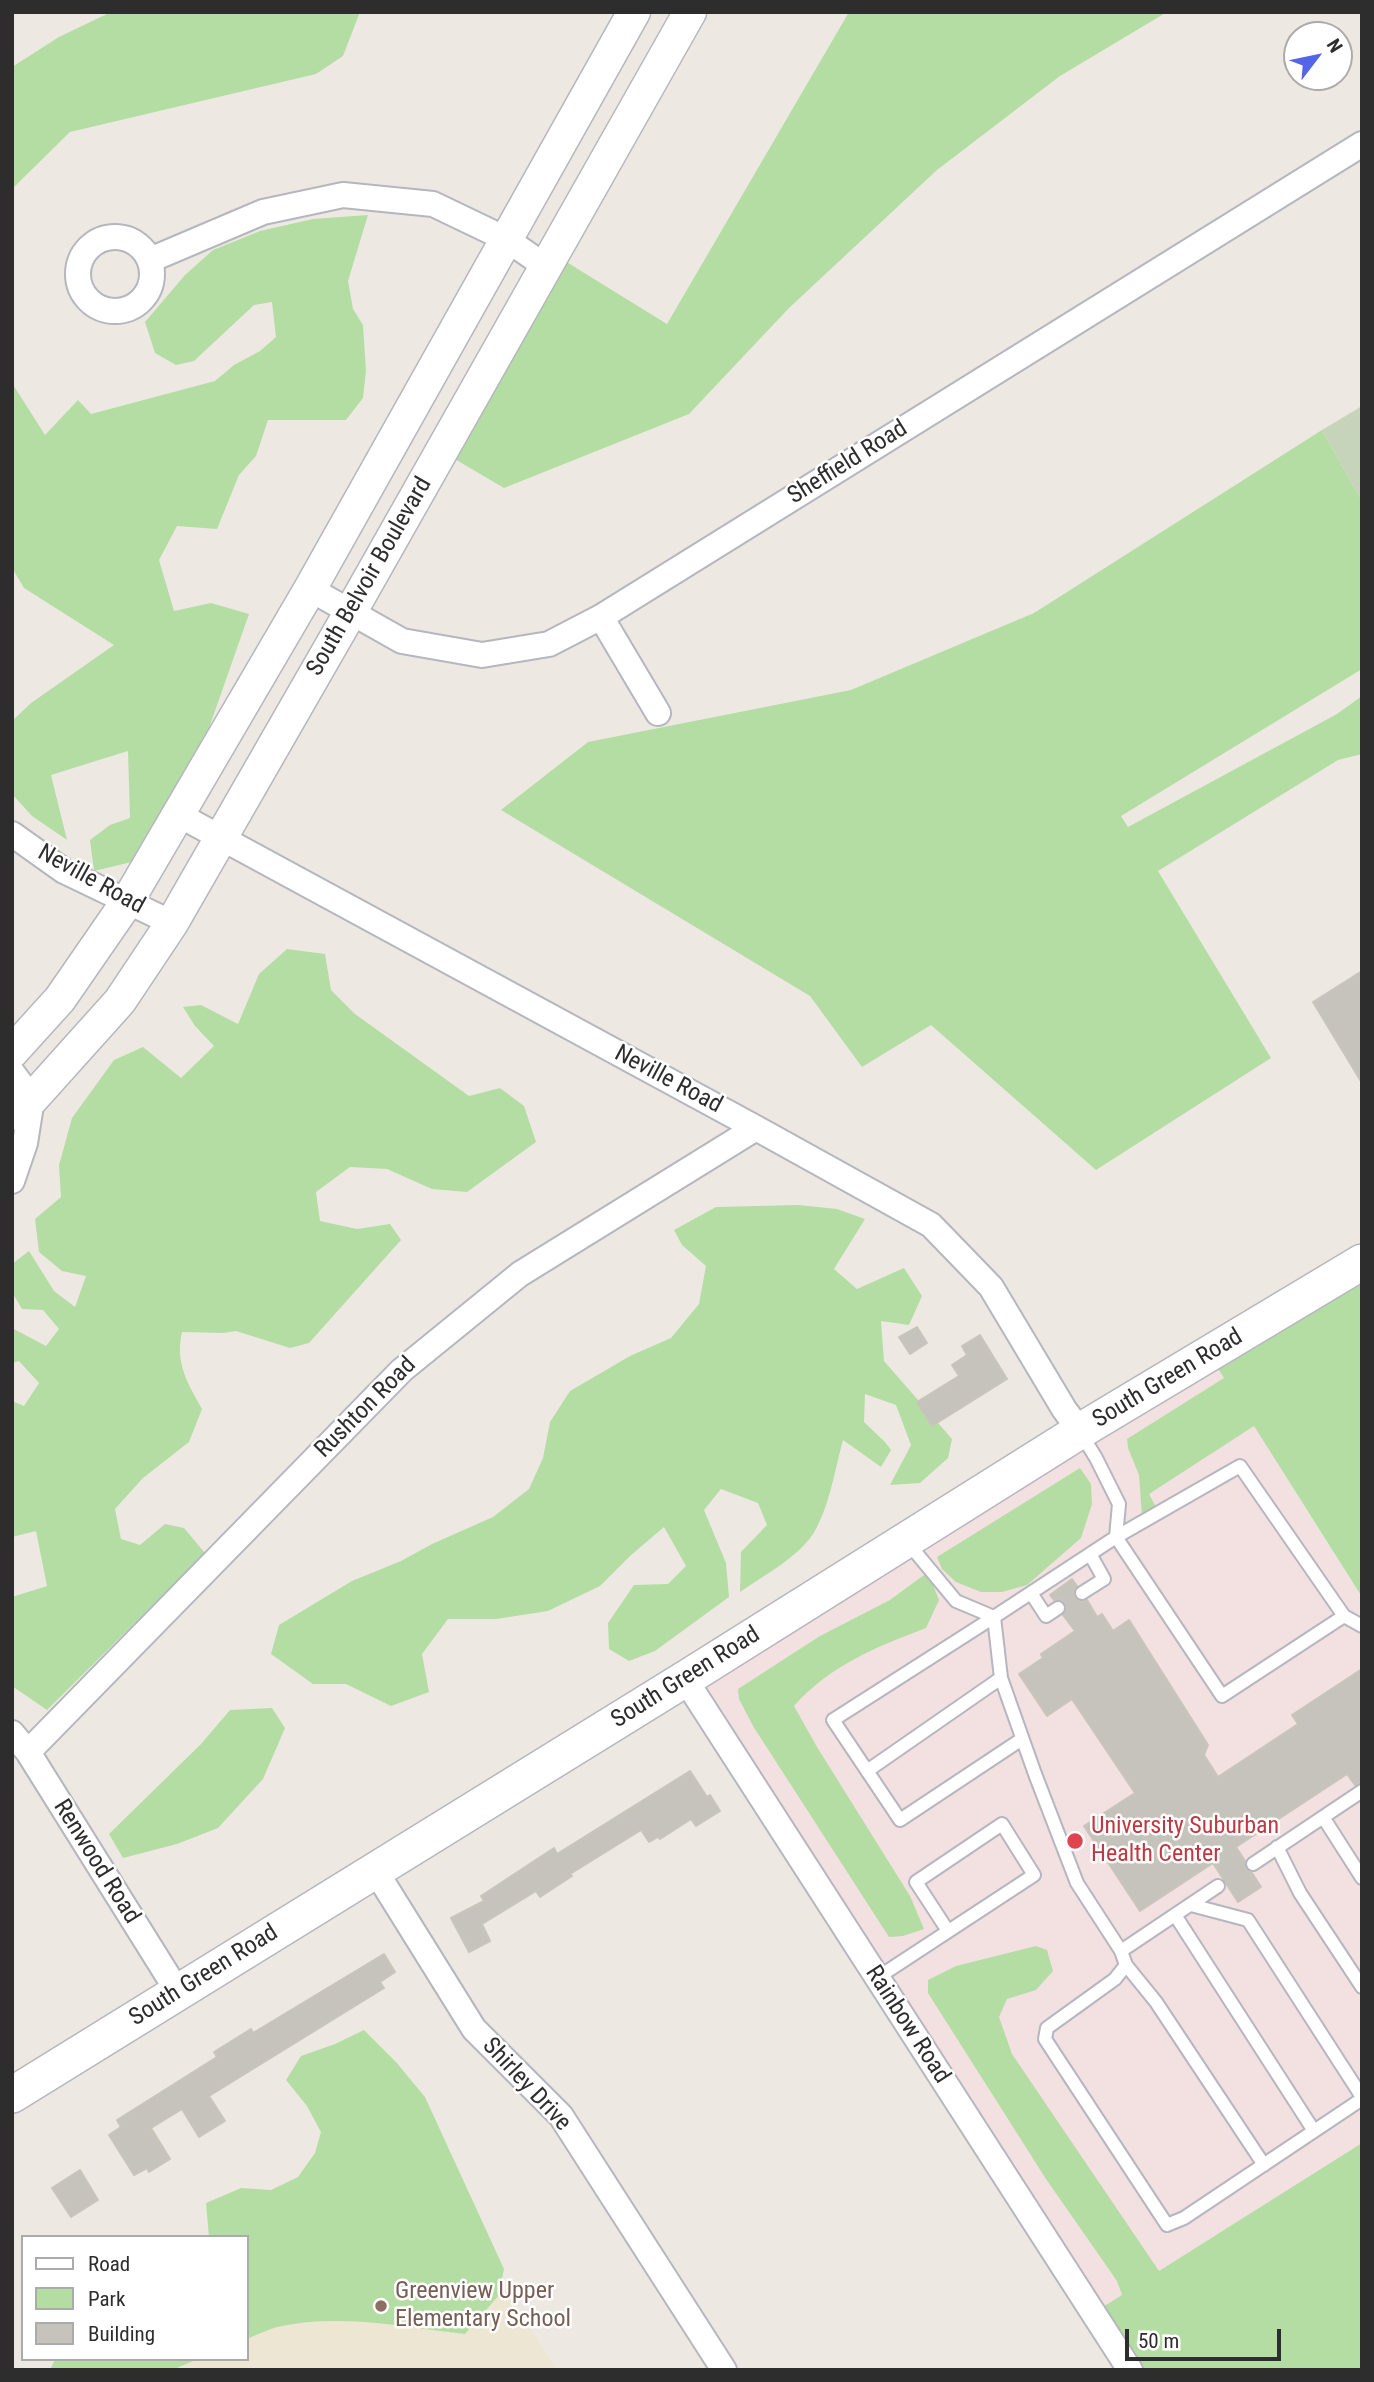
<!DOCTYPE html>
<style>
body{margin:0}
#map{position:relative;width:1374px;height:2382px;overflow:hidden;background:#ede9e2;font-family:"Roboto Condensed",sans-serif}
canvas{display:block}
.frame{position:absolute;inset:0;border:14px solid #2d2d2d;pointer-events:none}
.legend{position:absolute;left:21px;top:2235px;width:228px;height:126px;box-sizing:border-box;background:#fff;border:2px solid #ababab;margin:0;padding:9px 12px;list-style:none;font-size:21px;color:#2d2d2d}
.legend li{display:flex;align-items:center;gap:14px;height:35px}
.legend b{width:35px;border:2px solid #ababab}
.north{position:absolute;left:1283px;top:21px;width:70px;height:70px;box-sizing:border-box;background:#fff;border:2px solid #ababab;border-radius:50%;rotate:58deg;font-size:19px;font-weight:700;line-height:28px;text-align:center;color:#2d2d2d}
.north::after{content:'';display:block;margin:auto;width:24px;height:32px;background:#5365e8;clip-path:polygon(50% 0,100% 100%,50% 72%,0 100%)}
.scale{position:absolute;left:1125px;top:2329px;width:156px;height:32px;box-sizing:border-box;border:4px solid #2d2d2d;border-top:0;padding-left:9px;font-size:21px;line-height:24px;white-space:nowrap;color:#2d2d2d;-webkit-text-stroke:5px #fff;paint-order:stroke}
</style>
<div id="map">
<canvas width="1374" height="2382"></canvas>
<div class="frame"></div>
<ul class="legend">
<li><b style="height:9px;background:#fff"></b>Road</li>
<li><b style="height:19px;background:#b4dda4"></b>Park</li>
<li><b style="height:19px;background:#c6c3bd"></b>Building</li>
</ul>
<div class="north">N</div>
<div class="scale">50 m</div>
</div>
<script>
const ctx = document.querySelector('canvas').getContext('2d');
ctx.lineJoin = 'round';
function paint(path, color) {
  ctx.fillStyle = color;
  ctx.fill(path, 'evenodd');
}
function stroke(path, color, width, dash) {
  ctx.strokeStyle = color;
  ctx.lineWidth = width;
  ctx.lineCap = dash ? 'butt' : 'round';
  ctx.setLineDash(dash || []);
  ctx.stroke(path);
}
function drawText(font, color, halo, rows, align = 'center') {
  ctx.font = font + ' "Roboto Condensed",sans-serif';
  ctx.lineWidth = 5;
  ctx.setLineDash([]);
  ctx.textBaseline = 'middle';
  ctx.strokeStyle = halo;
  ctx.fillStyle = color;
  for (const [text, x, y, turn = 0] of rows) {
    ctx.save();
    ctx.translate(x, y);
    ctx.rotate((+turn || 0) * Math.PI / 180);
    ctx.textAlign = isNaN(turn) ? turn : align;
    if (halo) ctx.strokeText(text, 0, 0);
    ctx.fillText(text, 0, 0);
    ctx.restore();
  }
}
paint(new Path2D(`
 M415 2147 557 2370H60L77 2359H247V2252Z`), '#ece6d3');
paint(new Path2D(`
 M1209 1354 1362 1599V2143L1093 2313 685 1679Z`), '#f2e1e0');
paint(new Path2D(`
 M111 12H360L343 56 316 74 70 132 12 189V67L59 37Z
 M849 12H1167L1060 76 937 170 789 308 689 414 504 488 441 451 552 253 667 324Z
 M368 215 348 281 353 309 363 325 366 371 363 398 346 420H268L256 456 239 475 217 529 177 526 159 560 174 611 211 603 249 614 203 745 140 860 94 871 90 840 110 825 130 818 128 751 51 775 67 840 32 816 12 794V721L31 703 114 645 24 588 12 568V383L45 435 78 400 91 414 215 381 234 365 260 351 276 337 272 302 254 305 194 361 176 365 155 353 145 322 185 275 213 250 260 231 313 219Z
 M1322 430 1362 501V669L1121 816 1128 827 1337 714 1362 696V754L1338 760 1158 871 1271 1058 1096 1170 931 1025 862 1067 810 996 501 810 588 742 851 690 1034 613Z
 M287 949 325 954 331 990 355 1014 469 1096 500 1088 524 1106 536 1142 467 1192 432 1189 387 1169 350 1167 316 1192 320 1221 357 1229 390 1224 401 1240 309 1343 290 1348 236 1331 223 1333 182 1332C175 1363 187 1382 202 1409L189 1442 143 1478 115 1509 121 1539 140 1545 165 1524 184 1528 205 1553 47 1710 12 1686V1597L47 1586 36 1531 12 1537V1401L24 1406 39 1383 19 1361 12 1363V1328L46 1346 59 1329 43 1310 22 1309 12 1292V1264L29 1251 54 1291 75 1307 86 1276 62 1271 39 1252 35 1219 61 1197 59 1165 72 1118 114 1060 143 1047 181 1078 214 1046 195 1026 183 1007 201 1005 238 1024 259 974Z
 M798 1205 837 1209 865 1219 834 1269 857 1289 904 1268 922 1296 909 1325 881 1321 884 1361 952 1439 948 1458 920 1483 890 1485 911 1445 896 1405 865 1394 864 1422 885 1442 891 1450 881 1467 843 1440C835 1469 829 1509 813 1534 797 1558 763 1576 740 1592L741 1552 767 1525 758 1503 721 1489 704 1510 726 1563 729 1597 655 1651 629 1661 609 1649 608 1623 634 1585 668 1584 686 1566 664 1527 630 1556 600 1586 548 1611 496 1619H448L422 1654 429 1692 391 1706 346 1684H313L271 1654 279 1625 352 1581 401 1561 432 1544 493 1517 529 1489 543 1458 550 1422 570 1391 630 1356 671 1338 699 1304 706 1266 682 1245 674 1230 716 1207Z
 M1362 1262V1597L1254 1426 1149 1494 1157 1509 1142 1516 1139 1475 1128 1448 1127 1439 1224 1378 1209 1354Z
 M1080 1468 1091 1484 1092 1504 1081 1538 1027 1585 1002 1592H981L956 1582 942 1569 937 1557Z
 M924 1575 931 1580 939 1600 926 1628C878 1646 829 1666 794 1706L817 1747 910 1896 924 1929 903 1936 889 1937 753 1726 739 1699 738 1689 820 1636 890 1600Z
 M272 1708 285 1728 263 1779 218 1828 177 1844 123 1858 109 1834 201 1744 230 1710Z
 M1036 1946 1047 1950 1053 1971 1036 1990 1007 1999 999 2017 1012 2054 1159 2271 1362 2143V2370H1130L1093 2313 1122 2295 1117 2281 1046 2179 928 1993V1980L956 1966Z
 M364 2030 396 2062 425 2097 504 2269 499 2295 465 2334C403 2327 339 2313 277 2327 267 2330 256 2335 247 2339V2237H209L206 2203 241 2188 271 2190 298 2177 315 2153 321 2132 307 2106 286 2080 301 2056 335 2044Z
 M55 2359H198L172 2370H50Z`), '#b4dda4');
paint(new Path2D(`
 M1362 406V501L1322 430Z`), '#c6d5ba');
const building = new Path2D(`
 M1362 971V1083L1313 1002Z
 M917 1327 927 1343 910 1354 899 1337Z
 M980 1335 1007 1379 932 1426 917 1402 959 1376 952 1365 967 1355 962 1346Z
 M1072 1579 1077 1586 1073 1593 1075 1598 1082 1602 1087 1600 1097 1617 1102 1614 1113 1631 1129 1620 1208 1745 1204 1755 1218 1777 1298 1724 1292 1715 1362 1669V1782L1355 1785 1347 1774 1236 1847 1245 1861V1868L1252 1873 1261 1887 1238 1902 1213 1863 1140 1911 1084 1826 1135 1793 1072 1699 1047 1716 1019 1674 1043 1658 1041 1654 1075 1631 1063 1615 1067 1608 1065 1603 1058 1599 1054 1600 1050 1595Z
 M690 1771 707 1797 710 1795 720 1811 696 1826 691 1819 660 1839 658 1837 649 1842 641 1830 570 1874 572 1876 540 1897 536 1891 482 1924 490 1941 469 1952 451 1918 484 1901 481 1896 554 1848 557 1854Z
 M384 1954 395 1972 380 1982 384 1988 209 2096 225 2121 199 2137 182 2109 151 2128 170 2159 149 2172 147 2168 134 2175 109 2135 121 2127 117 2120 217 2057 214 2052 251 2029 253 2033Z
 M80 2170 98 2200 71 2217 52 2188Z`);
paint(building, '#c6c3bd');
stroke(building, '#c9c5bb', 2);
const service = new Path2D(`
 M908 1543 956 1601 994 1617 1116 1537 1119 1504 1096 1458 1080 1432
 M1031 1593 1046 1616 1058 1608
 M1082 1593 1104 1579 1090 1554
 M1344 1616 1222 1696 1116 1537 1240 1466 1344 1616 1362 1626
 M1022 1739 900 1820 833 1720 994 1617 1001 1678 1035 1774 1077 1883 1121 1951 1218 1886
 M867 1771 1001 1678
 M1323 1817 1362 1878
 M1277 1847 1300 1893 1362 1987
 M1253 1864 1362 1791
 M1191 1905 1248 1920 1362 2097
 M1175 1915 1314 2131
 M1121 1951 1126 1965 1115 1979 1047 2028 1045 2039 1167 2225 1184 2218 1362 2099
 M1126 1965 1156 2002 1264 2165
 M877 1978 1034 1875 1002 1824 916 1882 948 1931`);
const minor = new Path2D(`
 M78 274a37 37 0 1 1 74 0a37 37 0 1 1-74 0Z
 M150 260 263 212 343 195 433 204 506 239 545 266
 M310 589 402 641 482 655 549 644 601 617 1362 144
 M601 617 658 713
 M179 815 756 1128 931 1225 991 1287 1064 1409 1080 1431
 M12 834 64 871 172 923
 M12 1072 32 1099 25 1143 12 1181
 M685 1679 1130 2370
 M12 1733 28 1752 178 1992
 M28 1752 402 1370 520 1274 756 1128
 M375 1870 474 2029 561 2116 724 2370`);
const tertiary = new Path2D(`
 M12 1052 60 999 127 902 310 589 634 12
 M12 1114 32 1099 120 1001 172 923 350 613 690 12`);
const secondary = new Path2D(`
 M12 2095 685 1679 1080 1431 1362 1262`);
stroke(service, '#b5b6bf', 16);
stroke(minor, '#b5b6bf', 28);
stroke(tertiary, '#b5b6bf', 35);
stroke(secondary, '#b5b6bf', 38);
stroke(service, '#fff', 12);
stroke(minor, '#fff', 24);
stroke(tertiary, '#fff', 32);
stroke(secondary, '#fff', 35);
for (const [x, y, r, color] of [
 [1075,1841,9,"#e0444e"],
 [381,2306,7,"#8d6e63"]
]) {
  const dot = new Path2D();
  dot.arc(x, y, r, 0, 2 * Math.PI);
  ctx.fillStyle = color;
  ctx.fill(dot);
  stroke(dot, '#fff', 2.5);
}
drawText('24px', '#2d2d2d', '#fff', [
 ["Sheffield Road",848,463,-32],
 ["South Belvoir Boulevard",370,577,-60],
 ["Neville Road",91,880,29],
 ["Neville Road",668,1080,28],
 ["South Green Road",1168,1379,-31],
 ["Rushton Road",366,1408,-45],
 ["South Green Road",686,1678,-32],
 ["Renwood Road",96,1862,58],
 ["South Green Road",204,1976,-32],
 ["Rainbow Road",907,2025,57],
 ["Shirley Drive",526,2085,47]
]);
drawText('24px', '#be3a42', '#fff', [
 ["University Suburban",1091,1827],
 ["Health Center",1091,1855]
], 'left');
drawText('24px', '#785e54', '#fff', [
 ["Greenview Upper",395,2292],
 ["Elementary School",395,2320]
], 'left');
</script>
